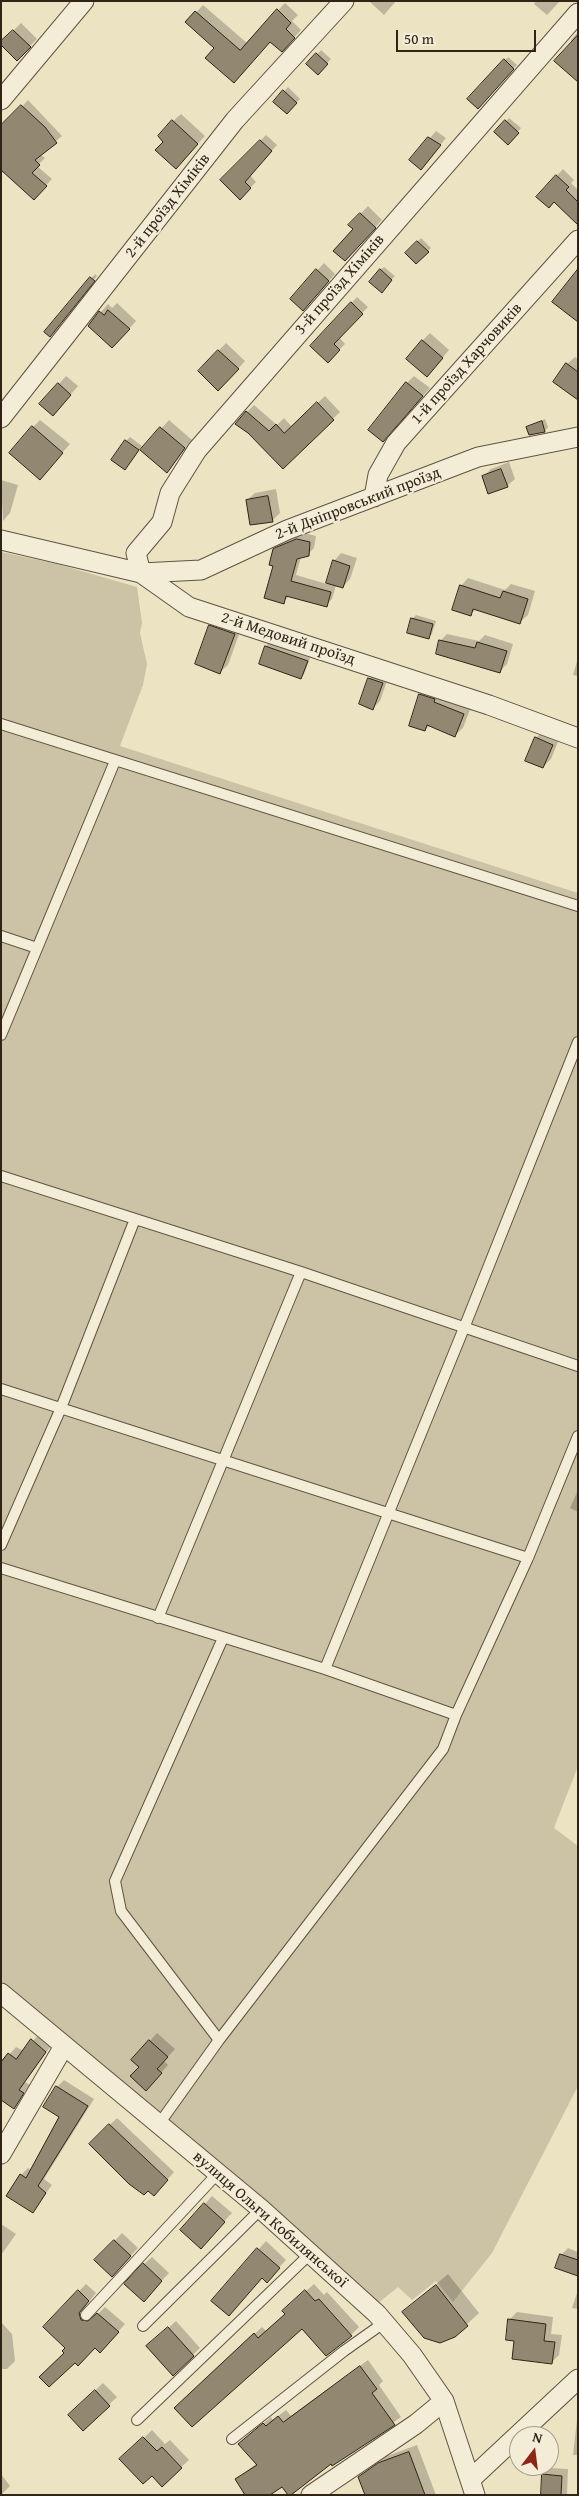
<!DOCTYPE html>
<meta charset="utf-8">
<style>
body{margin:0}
#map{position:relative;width:579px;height:2496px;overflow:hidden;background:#ece3c3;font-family:"Gentium Book Plus",serif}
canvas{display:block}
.frame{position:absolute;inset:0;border:2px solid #312316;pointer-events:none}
.north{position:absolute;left:509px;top:2426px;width:50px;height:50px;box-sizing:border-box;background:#f3edd8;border:1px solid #a59c8a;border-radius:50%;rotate:15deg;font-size:14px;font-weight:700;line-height:20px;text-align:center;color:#312316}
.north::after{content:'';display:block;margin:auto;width:18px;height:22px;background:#8f2418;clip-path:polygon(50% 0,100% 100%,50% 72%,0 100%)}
.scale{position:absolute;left:396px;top:30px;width:140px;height:22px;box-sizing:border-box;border:2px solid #312316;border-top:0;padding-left:6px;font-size:15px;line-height:18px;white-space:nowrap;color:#312316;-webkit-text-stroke:4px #f3edd8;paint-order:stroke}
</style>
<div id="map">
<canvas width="579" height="2496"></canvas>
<div class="frame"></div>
<div class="north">N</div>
<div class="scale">50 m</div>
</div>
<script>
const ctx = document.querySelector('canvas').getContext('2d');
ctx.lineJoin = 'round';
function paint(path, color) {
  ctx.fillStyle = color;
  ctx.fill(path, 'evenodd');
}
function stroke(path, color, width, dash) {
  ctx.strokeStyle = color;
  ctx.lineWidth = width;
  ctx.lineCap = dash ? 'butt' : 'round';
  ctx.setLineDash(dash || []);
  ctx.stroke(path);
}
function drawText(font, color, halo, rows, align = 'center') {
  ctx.font = font + ' "Gentium Book Plus",serif';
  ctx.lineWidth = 4;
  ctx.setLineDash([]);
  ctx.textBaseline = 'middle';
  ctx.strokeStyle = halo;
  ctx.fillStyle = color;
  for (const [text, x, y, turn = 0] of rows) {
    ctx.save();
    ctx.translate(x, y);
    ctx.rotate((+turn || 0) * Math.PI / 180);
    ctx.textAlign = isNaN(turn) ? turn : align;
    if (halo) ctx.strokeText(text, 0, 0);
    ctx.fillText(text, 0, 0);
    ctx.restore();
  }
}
paint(new Path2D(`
 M1 552 57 564 137 587 142 623 140 633 147 664 143 685 120 746 578 893V1766L554 1828 578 1846V2086L492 2253 453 2302 436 2281 412 2300 398 2287 371 2309 1 1993Z`), '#ccc2a6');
paint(new Path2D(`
 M396 1 384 15 370 2V1Z
 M536 1H560L547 15 534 4Z
 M285 3 298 15 292 21 301 30 289 43 271 40 241 74 187 22 203 5 247 43Z
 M21 23 37 39 17 59 1 43Z
 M578 32V79L571 40Z
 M321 50 331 59 318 73 308 64Z
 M508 57 517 65 478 107 469 99Z
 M288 87 300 99 287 113 275 102Z
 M28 100 62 136 40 154 45 158 37 166 52 179 40 192 4 171 1 174V129Z
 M181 114 205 136 184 159 165 141 173 121Z
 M509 118 521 128 508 143 496 132Z
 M436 131 446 138 427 162 411 160Z
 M266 135 277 145 250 175 256 182 240 198 222 180Z
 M563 169 574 180 571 183 578 190V220L555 201 538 196Z
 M368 206 382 220 352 252 355 229 350 225Z
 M421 238 431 248 416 263 407 253Z
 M324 263 335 274 310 302 291 299Z
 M384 267 395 276 385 287 380 270Z
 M95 274 97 276 54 332H46Z
 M357 297 368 307 339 337 345 344 328 361 312 346Z
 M117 303 136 321 120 339 89 326 108 304 112 308Z
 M430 333 449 350 435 367 422 341Z
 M226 343 245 361 226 382 199 371Z
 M575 357 578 359V395L567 364Z
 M66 376 78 386 60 407 59 384Z
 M414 376 430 388 383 441 407 383Z
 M325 396 340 412 283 467 247 412 254 405 277 425 284 418 292 427Z
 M545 419 548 427 545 431 527 427Z
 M40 420 70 444 47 470 33 427Z
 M169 420 192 440 167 472 142 450Z
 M130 437 142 446 128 465 126 441Z
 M509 462 515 479 507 486 483 477 491 469Z
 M1 480 18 485 10 513 3 521Z
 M276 489 280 513 272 521 247 500 255 493Z
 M304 533 316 536 314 548 308 554 301 557 296 575 327 584 334 561 341 553 357 558 350 579 343 587 336 585 332 599 326 605 290 595 283 603 275 565 274 549 281 543Z
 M468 578 505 590 511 584 535 591 528 615 520 622 477 608 470 615 461 586Z
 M416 615 436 621 432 634 428 638 412 619Z
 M218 619 242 626 228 665 220 672 210 626Z
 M447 634 479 641 485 635 513 644 507 664 500 671 441 640Z
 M269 643 310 658 304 674 301 678 266 646Z
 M578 658V676L573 675Z
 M377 671 389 675 380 701 373 708 369 679Z
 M427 687 471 707 463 728 455 735 430 725 425 730 420 694Z
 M544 730 560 737 551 759 543 767 536 738Z
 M578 1490V1512L570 1508Z
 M40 2033 53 2043 25 2082 30 2085 14 2107 1 2099V2058L4 2061 16 2047 24 2051Z
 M157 2033 175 2049 164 2061 168 2065 153 2082 140 2067 150 2041Z
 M64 2080 94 2099 44 2179 52 2185 33 2211 21 2175 28 2168 32 2170 61 2117 57 2087Z
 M117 2118 174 2172 161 2187 90 2144Z
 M212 2196 232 2213 208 2239 205 2204Z
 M1 2224 16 2234 1 2255Z
 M122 2233 138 2248 119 2268 96 2260Z
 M266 2241 286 2260 274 2273 213 2301Z
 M568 2248 578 2252V2274L561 2255Z
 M152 2257 169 2273 151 2292 144 2264Z
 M448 2274 479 2313 454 2336 404 2312Z
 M86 2284 96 2293 86 2305 88 2313 97 2315 105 2307 125 2324 107 2344 66 2353V2348L44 2327Z
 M314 2284 324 2295 327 2292 359 2327 347 2339 302 2327 183 2401 262 2327 266 2331 286 2314 291 2304Z
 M578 2290V2309L572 2308Z
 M517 2312 553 2317 551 2334 562 2335 559 2355 551 2363 509 2320Z
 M176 2321 200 2348 173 2374 156 2339Z
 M1 2322 12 2334 15 2361 7 2369H1Z
 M368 2360 383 2381 379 2385 401 2417 333 2465 331 2463 268 2495H241L245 2492 237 2479 257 2463 247 2437 271 2417 273 2420 286 2410 291 2416Z
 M103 2383 117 2397 83 2429 70 2415Z
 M578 2411V2455H573Z
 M152 2430 165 2444 170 2440 189 2460 162 2485 152 2474 121 2460Z
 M417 2445 436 2495H398L359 2477 387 2456Z
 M550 2468 568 2469 567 2495H542L543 2475Z
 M1 2474 10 2486 1 2495Z`), '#0003');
const building = new Path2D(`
 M277 9 291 23 286 29 295 38 282 52 270 42 234 83 205 58 214 48 185 22 195 11 240 50Z
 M13 30 31 47 17 61 1 45V41Z
 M578 35V82L554 61Z
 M316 53 328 64 318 75 306 64Z
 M504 59 514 69 478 109 467 99Z
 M283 90 297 103 287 114 273 102Z
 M21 105 45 127 57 143 35 160 40 165 32 173 47 186 34 200 1 170V125Z
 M172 120 198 144 176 169 155 150 163 142 158 136Z
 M505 120 519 133 508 145 494 132Z
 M428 137 441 145 421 170 409 160Z
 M260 140 272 151 245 182 251 188 240 200 220 180Z
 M556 175 569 187 566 190 578 202V225L554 202 549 208 536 197Z
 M360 213 376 228 345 261 333 251 353 229 348 225Z
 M417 241 429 252 416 264 405 253Z
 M316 269 329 281 303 311 290 299Z
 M380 269 392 280 382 293 369 282Z
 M578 269V322L552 302Z
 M90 277 95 281 50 337 44 332Z
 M351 302 363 314 334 344 340 350 328 363 310 346Z
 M108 310 130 329 112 348 88 326 99 311 104 315Z
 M422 340 443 358 427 377 406 359Z
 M218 350 239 369 218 391 198 371Z
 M566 363 578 372V400L553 382Z
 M406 382 423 396 383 442 368 430Z
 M58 383 71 395 53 416 39 404Z
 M317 402 334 420 283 469 248 433 235 424 246 411 269 431 276 424 284 433Z
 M542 421 545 432 529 435 526 427Z
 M32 426 63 453 40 480 9 453Z
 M160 427 185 448 167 473 140 450Z
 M125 440 139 450 125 470 111 460Z
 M501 469 508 487 488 494 482 476Z
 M268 496 273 522 250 525 246 500Z
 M297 539 310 542 309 556 297 559 291 581 331 592 327 607 286 596 284 604 264 598 273 566 269 565 273 549Z
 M333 560 350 566 343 588 326 583Z
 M460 585 500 598 503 591 528 599 520 624 473 609 471 616 452 610Z
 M411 618 433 624 429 639 407 633Z
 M209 625 235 634 220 674 195 664Z
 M439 640 475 648 477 642 507 651 500 673 436 654Z
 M265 646 308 661 301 679 259 664Z
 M368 678 383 683 373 710 359 704Z
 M419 694 435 699 434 702 464 714 455 737 427 725 425 731 409 726Z
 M535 737 553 745 543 768 525 761Z
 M31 2039 46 2052 19 2090 24 2093 14 2109 1 2100V2062L8 2053 16 2059Z
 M149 2040 168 2057 157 2069 162 2073 146 2091 130 2076 139 2067 131 2060Z
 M56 2086 88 2106 38 2186 46 2193 33 2213 6 2196 20 2174 26 2178 59 2117 43 2107Z
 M109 2124 168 2180 154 2196 148 2191 144 2195 129 2184 89 2144Z
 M204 2203 225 2222 201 2249 180 2230Z
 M114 2240 131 2256 112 2277 94 2260Z
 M257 2248 280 2268 267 2283 262 2278 229 2316 211 2301Z
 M560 2254 578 2260V2276L555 2268Z
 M143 2263 162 2281 144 2302 124 2284Z
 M436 2285 468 2326 455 2337 440 2343 424 2338 402 2312Z
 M78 2290 89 2301 79 2313 81 2320 88 2321 97 2313 119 2332 100 2353 95 2348 78 2366 75 2363 49 2387 39 2377 64 2353 62 2351 65 2348 43 2327Z
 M305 2290 315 2301 319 2299 352 2336 326 2356 302 2329 192 2427 174 2408 254 2333 258 2338 285 2314 282 2311Z
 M508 2319 546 2324 544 2341 555 2342 552 2364 512 2359 514 2341 506 2340Z
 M168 2327 194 2356 173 2376 146 2346Z
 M360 2366 377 2389 372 2393 395 2425 332 2466 331 2464 291 2495H288L282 2487 270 2495H245L235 2479 257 2465 238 2444 263 2423 266 2426 278 2416 283 2422Z
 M95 2390 110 2406 83 2431 68 2415Z
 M143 2437 157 2451 162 2447 182 2468 162 2487 152 2476 143 2484 119 2459Z
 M409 2452 425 2495H365L358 2477 378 2463Z
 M542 2474 562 2476 561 2495H541Z`);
paint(building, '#928770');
stroke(building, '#312316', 1);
const service = new Path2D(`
 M1 724 578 906
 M1 936 37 948
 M1 1035 115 761
 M1 1176 301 1272 578 1366
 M1 1389 528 1558
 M1 1545 61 1408 135 1219
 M1 1568 325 1669 456 1715
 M158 1618 301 1272
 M325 1669 464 1328 578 1042
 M219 2040 121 1911 115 1881 223 1638
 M159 2124 219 2040 443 1749 456 1715 528 1558 578 1436
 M86 2315 218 2173
 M143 2326 261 2209
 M137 2420 311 2253
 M232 2439 344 2351 385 2322`);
const minor = new Path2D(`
 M1 100 84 1
 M1 418 235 120 344 1
 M374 497 378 475 396 443 578 240
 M1 540 141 573 189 607 489 705 578 738
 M141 573 136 553 162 522 170 493 197 450 578 13
 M141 573 201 570 287 530 478 457 578 437
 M1 1993 261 2209 377 2314 412 2355 444 2401 475 2495
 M1 2154 64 2046
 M471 2479 578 2379
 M311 2495 416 2424 444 2401`);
stroke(service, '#605341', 12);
stroke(minor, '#605341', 21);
stroke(service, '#f3edd8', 10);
stroke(minor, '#f3edd8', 19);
drawText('16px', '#312316', '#f3edd8', [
 ["2-й проїзд Хіміків",168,206,-52],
 ["3-й проїзд Хіміків",340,285,-49],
 ["1-й проїзд Харчовиків",467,364,-48],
 ["2-й Дніпровський проїзд",358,504,-21],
 ["2-й Медовий проїзд",288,639,18],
 ["вулиця Ольги Кобилянської",270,2220,41]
]);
</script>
